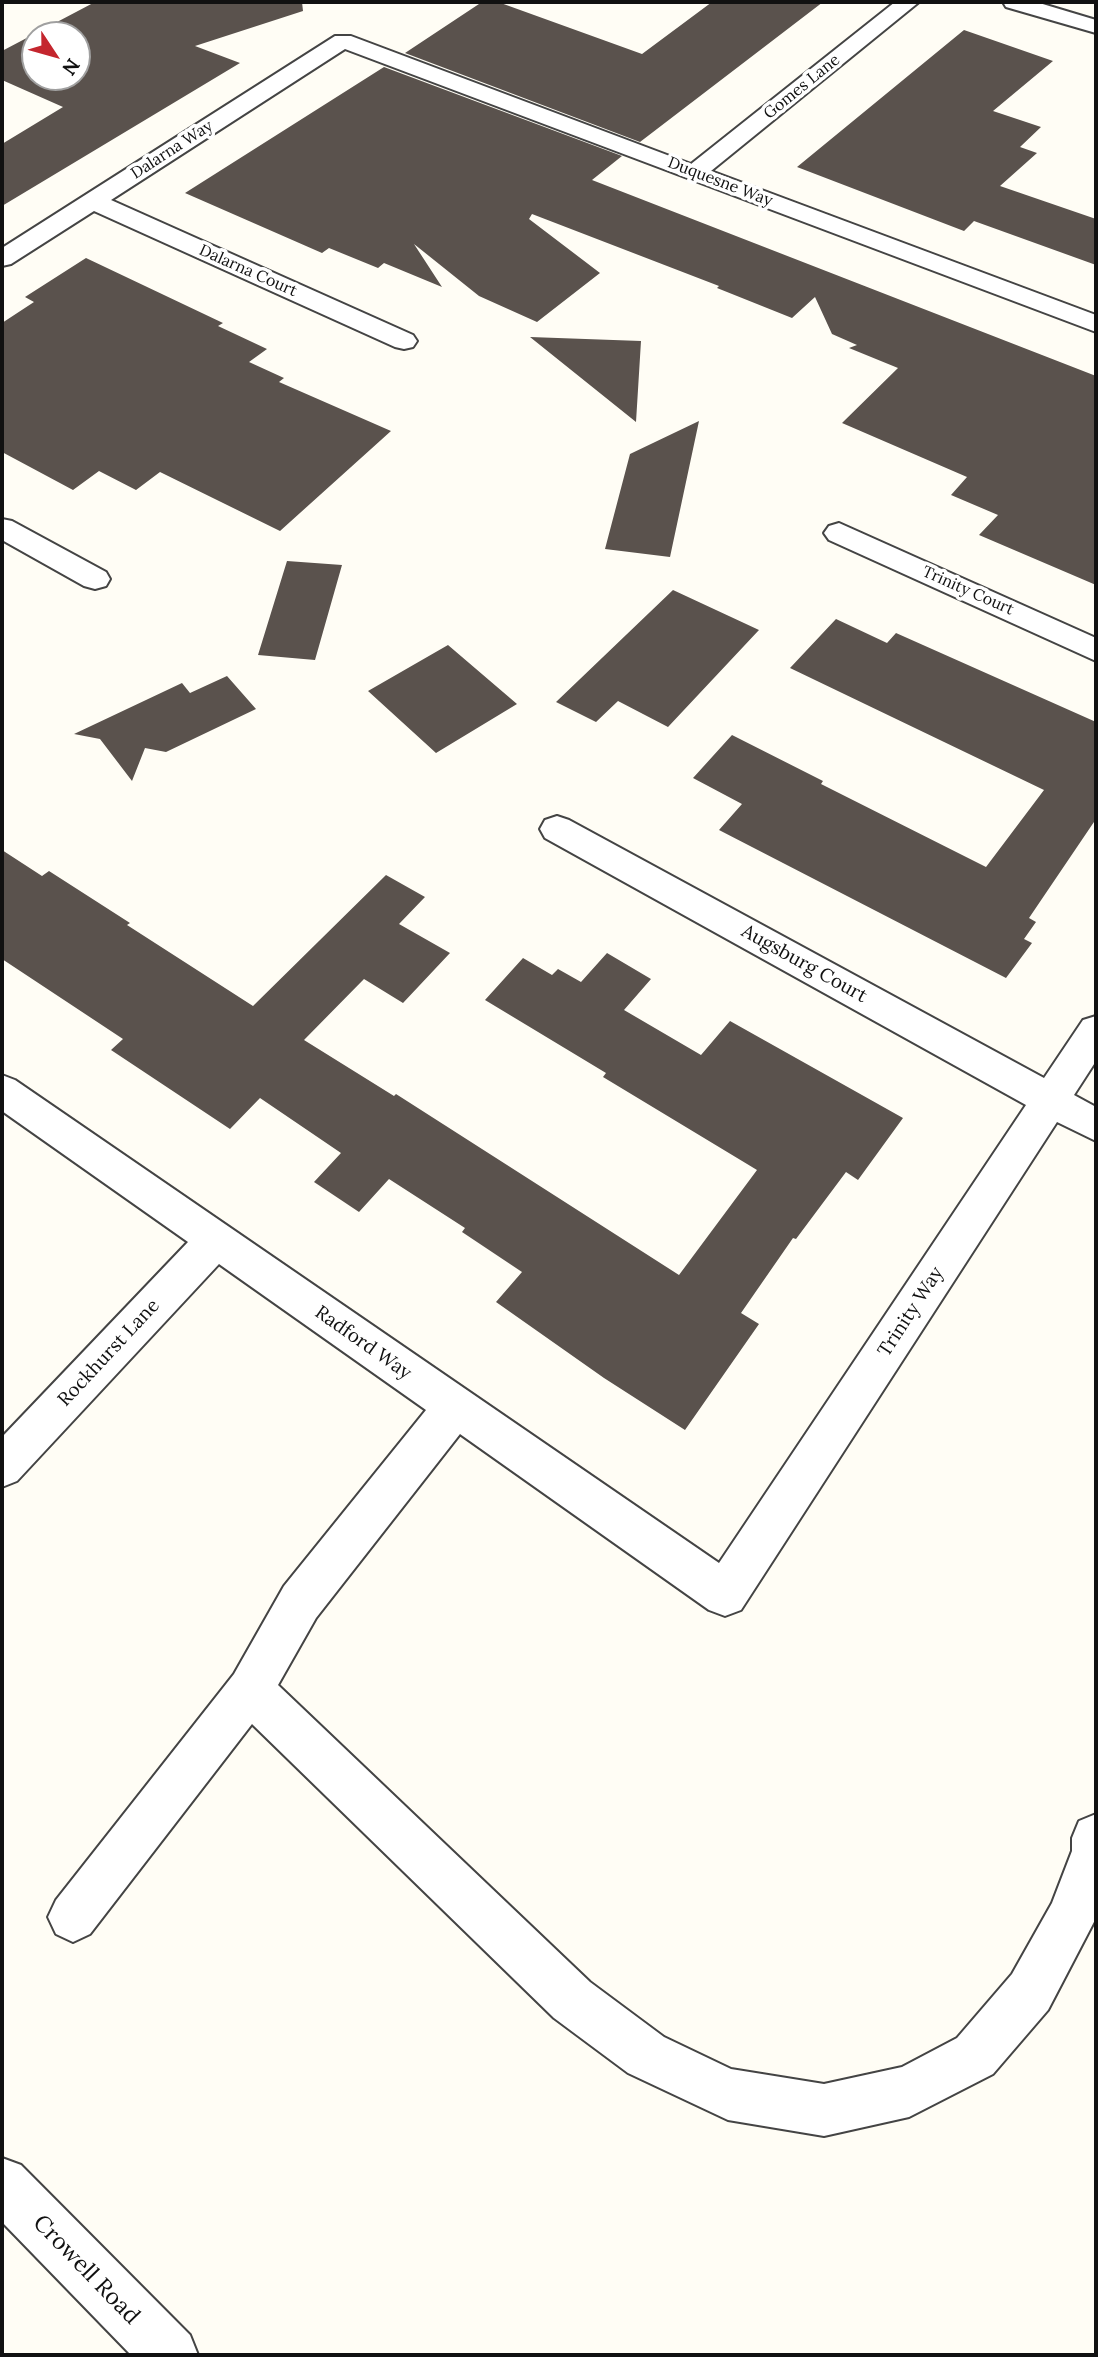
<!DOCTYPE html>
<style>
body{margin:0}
#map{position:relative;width:1098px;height:2357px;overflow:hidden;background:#fffdf5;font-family:Lora,serif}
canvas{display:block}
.frame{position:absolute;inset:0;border:4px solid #111;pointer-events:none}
.north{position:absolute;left:21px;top:21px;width:70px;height:70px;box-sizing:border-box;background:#fff;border:2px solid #a0a0a0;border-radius:50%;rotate:126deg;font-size:19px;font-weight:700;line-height:28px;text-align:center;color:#111}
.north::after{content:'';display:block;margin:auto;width:24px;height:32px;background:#c4262e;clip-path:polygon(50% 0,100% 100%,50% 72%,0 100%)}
</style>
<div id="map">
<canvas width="1098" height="2357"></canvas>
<div class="frame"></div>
<div class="north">N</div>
</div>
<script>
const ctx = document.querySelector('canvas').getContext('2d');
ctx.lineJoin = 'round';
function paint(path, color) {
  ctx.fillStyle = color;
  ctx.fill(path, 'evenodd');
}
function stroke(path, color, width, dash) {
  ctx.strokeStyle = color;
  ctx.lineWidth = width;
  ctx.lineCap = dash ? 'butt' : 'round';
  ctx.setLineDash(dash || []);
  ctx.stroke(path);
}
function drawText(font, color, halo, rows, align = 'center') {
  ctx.font = font + ' Lora,serif';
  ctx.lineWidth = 7;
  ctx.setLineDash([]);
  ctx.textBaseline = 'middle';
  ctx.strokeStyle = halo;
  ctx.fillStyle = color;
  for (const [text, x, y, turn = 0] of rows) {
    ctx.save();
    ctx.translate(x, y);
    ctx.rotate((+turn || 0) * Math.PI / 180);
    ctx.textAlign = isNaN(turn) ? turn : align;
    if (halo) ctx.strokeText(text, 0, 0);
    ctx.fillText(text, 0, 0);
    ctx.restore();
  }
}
paint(new Path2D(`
 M95 2H302L303 11 195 46 240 63 2 206V144L63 107 2 80V51ZM35 35H77V77H35Z
 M482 2H498L642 54 712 2H823L640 142 405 53Z
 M964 30 1053 61 993 111 1041 127 1020 147 1037 153 1000 186 1096 219V265L974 221 964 231 797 167Z
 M384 67 622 156 592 180 1096 376V585L979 535 998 515 951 495 967 477 842 423 898 368 849 348 857 345 832 334 815 297 792 318 717 288 719 286 532 214 529 219 600 273 537 322 479 296 414 244 442 287 384 263 378 268 329 248 322 253 185 193Z
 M86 258 223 323 218 326 267 349 249 362 284 378 279 382 391 431 280 531 160 472 136 490 99 471 73 490 2 452V323L34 302 25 297Z
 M530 337 641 341 636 422Z
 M699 421 670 557 605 549 630 454Z
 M287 561 342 565 315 660 258 655Z
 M673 590 759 630 668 727 618 701 596 722 556 702Z
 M836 619 887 643 896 633 1096 722V819L1029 918 1036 922 1024 939 1032 943 1006 978 719 830 742 804 693 778 732 735 823 781 821 784 986 867 1044 790 790 668Z
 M448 645 517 704 436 753 368 691Z
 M227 676 256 709 166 752 145 748 132 781 100 739 74 734 182 683 190 693Z
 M2 850 42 876 49 871 130 923 127 925 253 1006 386 875 425 897 399 924 450 953 403 1003 364 979 304 1040 394 1096 396 1094 679 1275 757 1170 603 1077 606 1073 485 1000 523 958 552 975 558 969 581 982 607 953 651 979 624 1010 701 1055 730 1021 903 1118 858 1180 846 1172 796 1239 793 1238 741 1313 759 1324 685 1430 604 1378 496 1302 522 1272 462 1232 465 1228 389 1179 359 1212 314 1182 341 1153 260 1098 230 1129 111 1050 123 1039 2 959Z`), '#5a524d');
const minor = new Path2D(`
 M895 2H919L711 171 1096 315V332L345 49 111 200 413 335 417 341 413 347 404 349 395 347 94 211 11 264 2 266V248L335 36H351L691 164Z
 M2 519 12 521 106 572 110 579 106 586 95 589 84 586 2 540Z
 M839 523 1096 638V661L829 540 824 533 829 526Z
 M557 816 569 820 1044 1078 1083 1020 1096 1016V1061L1074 1095 1096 1107V1141L1057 1122 741 1610 725 1616 709 1610 460 1434 316 1618 278 1685 590 1982 664 2037 731 2069 824 2084 902 2067 957 2038 1012 1974 1052 1903 1072 1851V1838L1079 1821 1096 1814V1918L1048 2010 993 2074 909 2117 824 2136 728 2120 628 2073 554 2018 252 1724 90 1934 73 1942 56 1934 48 1917 56 1900 234 1674 284 1586 426 1410 219 1264 17 1481 2 1487V1437L188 1242 2 1111V1075L15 1080 719 1563 1026 1105 545 838 540 829 545 820Z
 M2 2158 21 2165 190 2335 198 2355H131L2 2222Z`);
const tertiary = new Path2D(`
 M1003 2H1036L1096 20V33L1006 7Z`);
stroke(minor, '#444', 4);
stroke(tertiary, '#444', 4);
paint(minor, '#fff');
paint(tertiary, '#fff');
drawText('16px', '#111', '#fff', [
 ["Gomes Lane",802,87,-39],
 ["Dalarna Way",172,150,-33],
 ["Duquesne Way",720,182,21],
 ["Dalarna Court",248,271,24],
 ["Trinity Court",968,591,24]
]);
drawText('19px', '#111', '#fff', [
 ["Augsburg Court",804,964,29],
 ["Trinity Way",911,1312,-57],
 ["Radford Way",363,1343,35],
 ["Rockhurst Lane",109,1353,-47]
]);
drawText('23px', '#111', '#fff', [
 ["Crowell Road",86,2270,46]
]);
</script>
